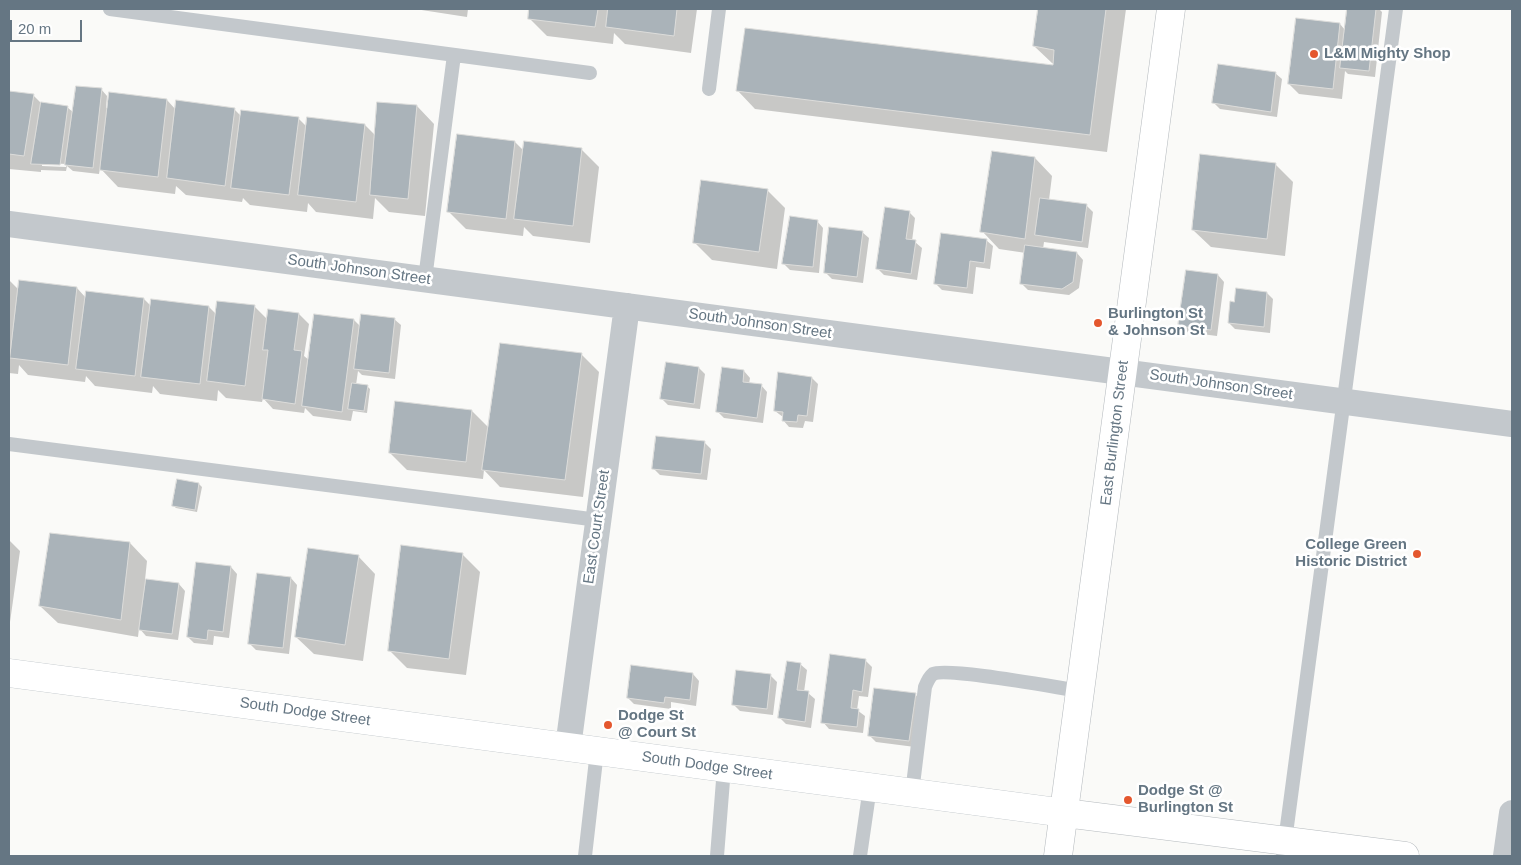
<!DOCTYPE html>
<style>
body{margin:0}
#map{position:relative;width:1521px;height:865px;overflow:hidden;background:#fafaf8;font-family:Helvetica,sans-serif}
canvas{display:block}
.frame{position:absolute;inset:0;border:10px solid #657683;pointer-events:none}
.scale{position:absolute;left:10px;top:20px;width:72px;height:22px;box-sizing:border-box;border:2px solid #657683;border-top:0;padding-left:6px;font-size:15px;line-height:18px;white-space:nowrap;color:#657683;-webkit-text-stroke:4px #fff;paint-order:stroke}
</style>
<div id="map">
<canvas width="1521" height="865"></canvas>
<div class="frame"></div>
<div class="scale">20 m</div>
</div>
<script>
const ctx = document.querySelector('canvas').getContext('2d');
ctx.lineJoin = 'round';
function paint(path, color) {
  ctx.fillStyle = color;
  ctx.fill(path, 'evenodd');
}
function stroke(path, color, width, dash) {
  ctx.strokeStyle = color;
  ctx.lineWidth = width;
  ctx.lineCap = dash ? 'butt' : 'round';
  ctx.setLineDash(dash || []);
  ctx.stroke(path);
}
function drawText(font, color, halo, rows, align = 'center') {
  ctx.font = font + ' Helvetica,sans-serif';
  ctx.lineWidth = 5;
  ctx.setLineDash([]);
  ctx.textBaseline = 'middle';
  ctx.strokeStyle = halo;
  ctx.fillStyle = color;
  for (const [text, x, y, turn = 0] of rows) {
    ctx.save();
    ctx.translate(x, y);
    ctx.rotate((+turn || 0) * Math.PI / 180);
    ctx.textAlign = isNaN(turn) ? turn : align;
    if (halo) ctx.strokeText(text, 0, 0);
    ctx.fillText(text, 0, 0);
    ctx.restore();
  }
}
paint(new Path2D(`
 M415 9H468L467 17Z
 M530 9H697L691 53 625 44 614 33 613 44 547 36 529 18Z
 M1039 9H1126L1107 152 755 109 738 91 1054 66 1055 64 1052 63 1034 46Z
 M1348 9H1379L1382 12 1375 77 1348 74 1345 71 1342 99 1299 94 1289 84 1340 24 1345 30Z
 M1275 73 1282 79 1277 117 1220 109 1214 103Z
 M101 89 107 96 106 108H108L110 94 167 100 176 110 234 109 241 116 298 118 307 127 365 125 376 136 417 106 434 124 425 216 389 212 375 198 373 219 316 212 308 203 307 212 250 205 243 198 242 202 186 195 176 186 175 194 118 187 100 168 99 174 73 171 67 166 66 171 41 170V172L9 169V92L33 95 42 104 67 107 74 113ZM42 163 67 164 66 167 42 166Z
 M515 142 524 151 582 150 599 167 590 243 533 236 524 227 523 236 466 229 448 211Z
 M1035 158 1052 176 1049 200 1086 205 1093 212 1088 248 1044 242 1043 249 1077 253 1083 260 1079 288 1069 295 1028 290 1021 283 1026 253 999 249 982 231Z
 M1275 164 1293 182 1285 256 1211 247 1193 230Z
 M767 190 785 208 777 269 712 260 695 243Z
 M909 212 915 218 912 241 915 242 922 248 917 280 884 275 878 269Z
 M817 221 823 228 819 273 790 270 784 264Z
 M862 232 869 238 863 283 832 279 825 272Z
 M986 240 993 246 990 269 976 267 973 294 942 290 936 284Z
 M1218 275 1224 282 1217 336 1186 332 1180 325Z
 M9 280 19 290 20 282 77 288 86 298 144 299 151 306 209 307 217 315 218 302 255 307 268 320 299 314 309 324 304 356 309 360 354 320 361 327 394 319 401 325 395 379 362 375 358 371 356 385 367 386 370 389 367 413 353 411 351 421 313 416 305 408 304 413 273 409 263 398 262 402 226 398 218 390 217 401 160 394 153 386 152 393 95 386 86 376 85 382 28 375 19 365 18 374 9 373Z
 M1267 293 1273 299 1270 333 1235 329 1229 323Z
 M581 354 599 372 583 497 500 487 484 470 483 479 407 470 390 453 472 411 489 428Z
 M699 368 705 374 700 409 668 405 662 399Z
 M744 371 750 378 749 384 761 385 767 392 763 423 724 418 717 411Z
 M812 378 818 384 813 422 805 421 803 428 789 427 783 420V417L775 411Z
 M704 442 711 449 707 480 660 475 653 468Z
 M199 484 202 487 197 512 176 508 173 505Z
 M9 540 20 551 10 622 9 621Z
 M130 543 147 561 145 580 179 584 185 591 178 640 146 636 139 628 138 637 58 623 40 606Z
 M462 554 480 572 466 675 407 668 389 650Z
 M358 556 375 574 363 661 314 654 296 637Z
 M231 567 237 574 229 638 214 636 213 645 194 643 188 637Z
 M291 578 297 585 289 654 256 650 249 643Z
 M865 660 872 667 868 697 859 696 857 710 865 716 863 733 829 729 823 722Z
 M800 664 807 670 804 692 808 693 815 699 811 728 786 724 780 718Z
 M693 674 699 681 696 706 671 702V709L634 704 628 698Z
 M770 675 777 682 773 715 740 711 734 705Z
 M915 694 921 701 915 747 876 742 869 735Z`), '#0003');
const building = new Path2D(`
 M529 9H598L595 27 528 19Z
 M608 9H677L674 36 606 27Z
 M1038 9H1106L1090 135 736 91 745 28 1053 65 1054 50 1033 46Z
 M1347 9H1376L1369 71 1340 68Z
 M1296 18 1340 23 1333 89 1288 84Z
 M1218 64 1276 72 1271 112 1212 103Z
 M76 86 102 88 93 168 65 165Z
 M9 91 34 94 24 156 9 154Z
 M109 92 167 99 158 177 100 170Z
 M176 100 235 108 225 186 167 178Z
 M41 102 68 106 60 165 31 164Z
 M377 102 417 105 408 199 370 195Z
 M241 110 299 117 289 195 231 188Z
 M307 117 365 124 356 202 298 195Z
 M457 134 515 141 506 219 447 212Z
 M524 141 582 148 573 226 514 219Z
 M992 151 1035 157 1025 239 980 232Z
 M1200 154 1276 163 1267 239 1192 230Z
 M701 180 768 189 759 252 693 243Z
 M1040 198 1087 204 1082 242 1035 235Z
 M885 207 910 211 906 239 916 240 911 274 876 269Z
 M790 216 818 220 813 267 782 264Z
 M829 227 863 231 857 277 824 273Z
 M941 233 987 239 984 263 970 261 967 288 934 284Z
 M1025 245 1077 252 1073 282 1062 289 1020 284Z
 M1186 270 1218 274 1211 330 1178 326Z
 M19 280 77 287 68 365 10 358Z
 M1236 288 1267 292 1264 327 1228 323 1230 301 1234 302Z
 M86 291 144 298 135 376 76 369Z
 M151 299 209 306 200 384 141 377Z
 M217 301 255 305 245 386 207 381Z
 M268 309 299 313 294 350 302 351 295 404 262 399 268 350H263Z
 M314 314 354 319 342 412 302 406Z
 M361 314 395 318 389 373 354 369Z
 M500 343 582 353 565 480 482 470Z
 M666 362 699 367 694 404 660 399Z
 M722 367 744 370 743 382 762 384 757 418 716 412Z
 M778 372 812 377 807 416 798 415 797 422 782 421 783 412 774 411Z
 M352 383 368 385 364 411 348 409Z
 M395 401 472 410 466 462 389 453Z
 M656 436 705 441 701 474 652 469Z
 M177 479 199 483 195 510 172 506Z
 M50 533 130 542 121 620 39 606Z
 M401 545 463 553 449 659 388 651Z
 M308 548 359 555 345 645 295 637Z
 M196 562 231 566 223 632 208 630 207 640 187 637Z
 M257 573 291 577 283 648 248 644Z
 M146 579 179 583 172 634 139 630Z
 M830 654 866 659 862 692 853 690 851 708 859 709 857 727 821 723Z
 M787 661 801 663 797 690 809 691 805 722 778 718Z
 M631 665 693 673 690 700 665 697 664 703 627 698Z
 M736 670 771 674 767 709 732 705Z
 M874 688 916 693 909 741 868 736Z`);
paint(building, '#aab3b9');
stroke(building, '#dcdcda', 1);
const secondary = new Path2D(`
 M9 673 1065 813`);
const primary = new Path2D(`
 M1065 813 1405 856
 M1058 856 1171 9`);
stroke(secondary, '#b3babf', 29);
stroke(primary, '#b5babe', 29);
stroke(new Path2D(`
 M110 9 590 73
 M709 89 719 9
 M425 279 454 55
 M9 444 598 520
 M912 793 925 687C927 682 929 677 933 674 946 667 1059 688 1081 691
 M585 856 597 751
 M717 856 724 768
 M860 856 870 787
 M1283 856 1396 9`), '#c3c8cc', 14);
stroke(new Path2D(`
 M9 224 1512 424
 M568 747 627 306
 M1506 856 1512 813`), '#c3c8cc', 26);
stroke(secondary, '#fff', 28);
stroke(primary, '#fff', 28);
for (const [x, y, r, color] of [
 [1314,54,5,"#e4572e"],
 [1098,323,5,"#e4572e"],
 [1417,554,5,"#e4572e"],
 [608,725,5,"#e4572e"],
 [1128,800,5,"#e4572e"]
]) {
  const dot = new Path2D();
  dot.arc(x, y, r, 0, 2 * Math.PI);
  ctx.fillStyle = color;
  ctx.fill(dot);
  stroke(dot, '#fff', 2);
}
drawText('bold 15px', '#657683', '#fff', [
 ["L&M Mighty Shop",1324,54],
 ["Burlington St",1108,314],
 ["& Johnson St",1108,331],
 ["College Green",1407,545,"right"],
 ["Historic District",1407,562,"right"],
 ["Dodge St",618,716],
 ["@ Court St",618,733],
 ["Dodge St @",1138,791],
 ["Burlington St",1138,808]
], 'left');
drawText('15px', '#657683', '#fff', [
 ["South Johnson Street",359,270,8],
 ["South Johnson Street",760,324,8],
 ["South Johnson Street",1221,385,8],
 ["East Burlington Street",1115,433,-83],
 ["East Court Street",597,527,-82],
 ["South Dodge Street",305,712,8],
 ["South Dodge Street",707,766,8]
]);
</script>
